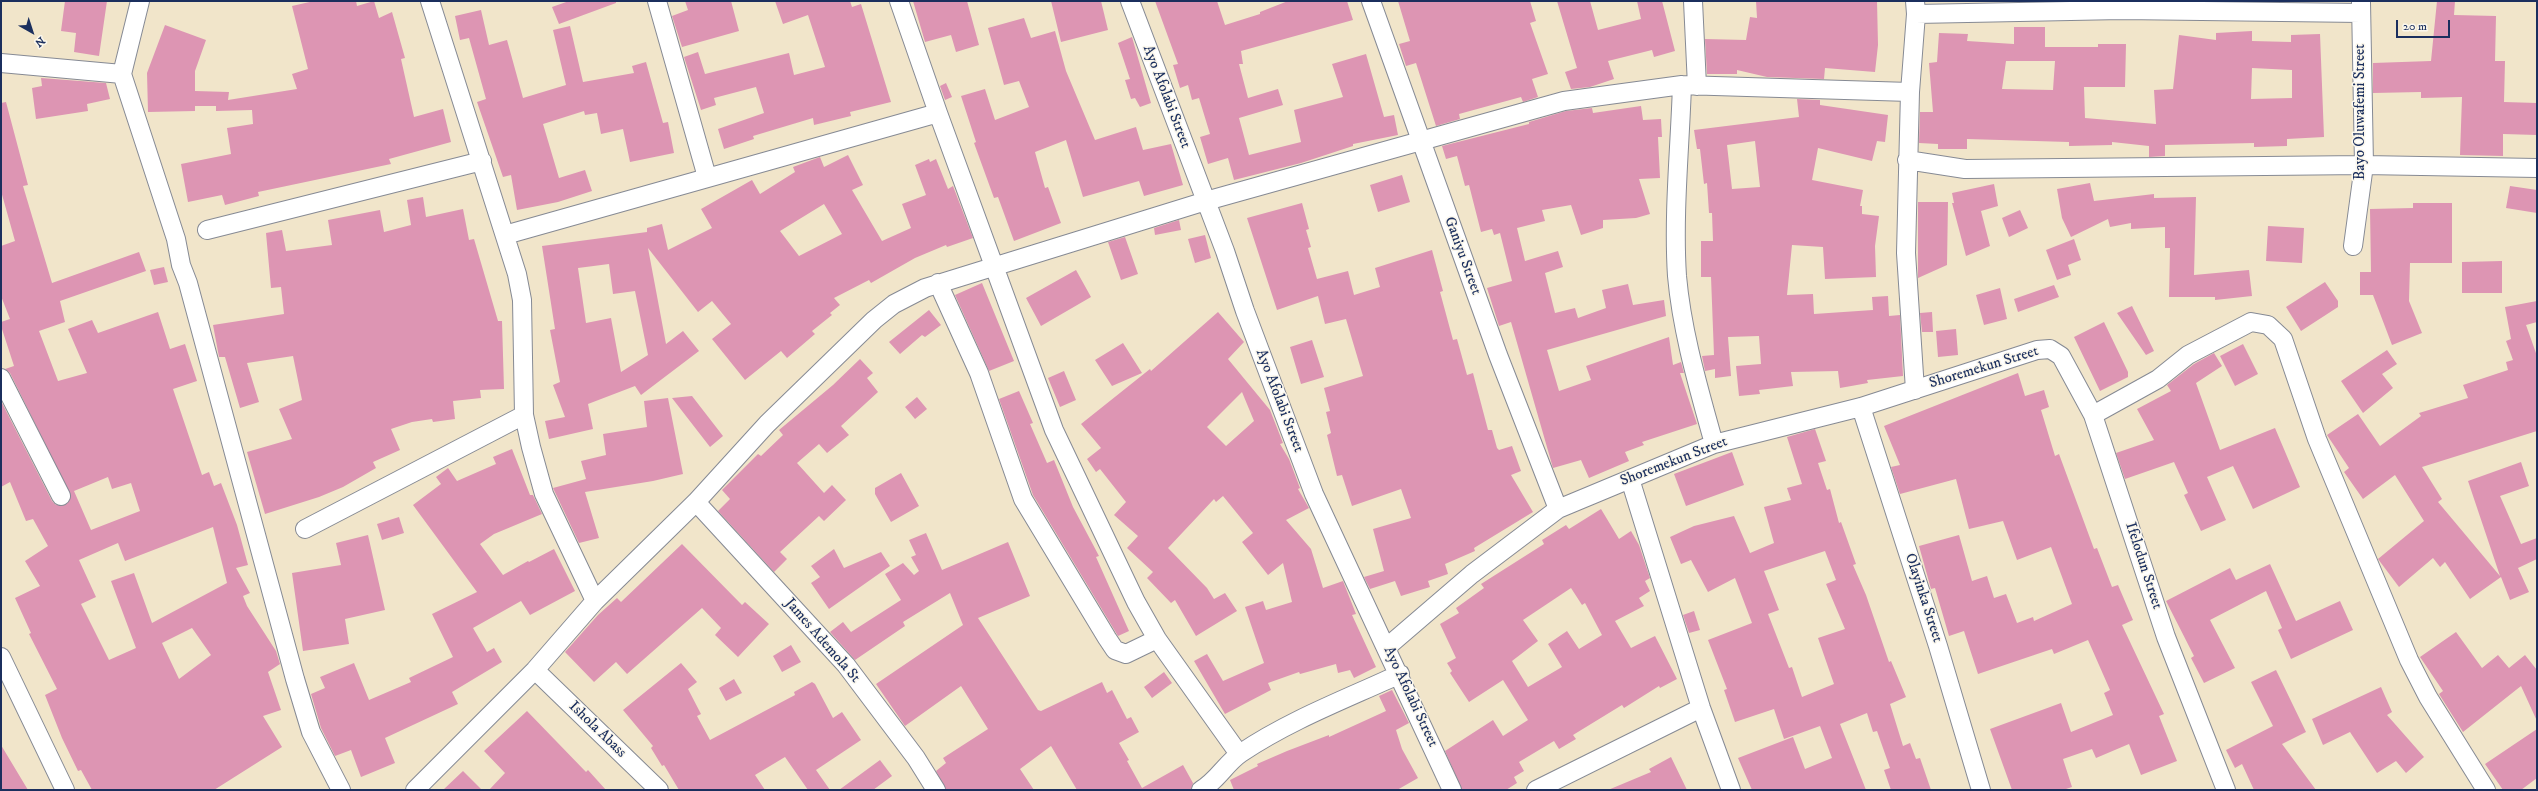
<!DOCTYPE html>
<style>
body{margin:0}
#map{position:relative;width:2538px;height:791px;overflow:hidden;background:#f1e5ca;font-family:"IM FELL DW Pica",serif}
canvas{display:block}
.frame{position:absolute;inset:0;border:2px solid #1b2f5e;pointer-events:none}
.north{position:absolute;left:12px;top:12px;width:40px;height:40px;-webkit-text-stroke:3px #fbf7ec;paint-order:stroke;rotate:141deg;font-size:11px;font-weight:700;line-height:16px;text-align:center;color:#1b2f5e}
.north::after{content:'';display:block;margin:auto;width:14px;height:18px;background:#1b2f5e;clip-path:polygon(50% 0,100% 100%,50% 72%,0 100%)}
.scale{position:absolute;left:2396px;top:20px;width:54px;height:18px;box-sizing:border-box;border:2px solid #1b2f5e;border-top:0;padding-left:5px;font-size:12px;line-height:14px;white-space:nowrap;color:#1b2f5e;-webkit-text-stroke:3px #fbf7ec;paint-order:stroke}
</style>
<div id="map">
<canvas width="2538" height="791"></canvas>
<div class="frame"></div>
<div class="north">N</div>
<div class="scale">20 m</div>
</div>
<script>
const ctx = document.querySelector('canvas').getContext('2d');
ctx.lineJoin = 'round';
function paint(path, color) {
  ctx.fillStyle = color;
  ctx.fill(path, 'evenodd');
}
function stroke(path, color, width, dash) {
  ctx.strokeStyle = color;
  ctx.lineWidth = width;
  ctx.lineCap = dash ? 'butt' : 'round';
  ctx.setLineDash(dash || []);
  ctx.stroke(path);
}
function drawText(font, color, halo, rows, align = 'center') {
  ctx.font = font + ' "IM FELL DW Pica",serif';
  ctx.lineWidth = 3;
  ctx.setLineDash([]);
  ctx.textBaseline = 'middle';
  ctx.strokeStyle = halo;
  ctx.fillStyle = color;
  for (const [text, x, y, turn = 0] of rows) {
    ctx.save();
    ctx.translate(x, y);
    ctx.rotate((+turn || 0) * Math.PI / 180);
    ctx.textAlign = isNaN(turn) ? turn : align;
    if (halo) ctx.strokeText(text, 0, 0);
    ctx.fillText(text, 0, 0);
    ctx.restore();
  }
}
paint(new Path2D(`
 M65 1H107L99 56 74 52 76 33 61 31Z
 M314 1H356L357 6 374 1 379 18 392 12 405 58 401 59 414 117 443 109 451 142 389 159 391 164 258 192 259 196 225 205 222 195 188 202 181 164 231 154 227 128 253 124 252 110 216 111V106H195V111L148 112 147 73 165 25 206 40 195 71V91L229 92 228 100 297 89 292 74 308 69 292 6Z
 M569 1H616V3L559 24 552 7Z
 M685 1H731L739 31 682 47 672 16 688 10Z
 M775 1H850L852 7 861 4 891 102 850 112 851 116 814 125 813 118 753 136 754 139 724 149 718 129 764 113 756 87 714 98 716 105 701 110 684 57 698 52 705 74 789 53 794 75 825 67 808 15 783 24Z
 M913 1H967L979 45 956 52 951 35 925 42Z
 M1051 1H1101L1108 30 1061 42Z
 M1155 1H1217L1225 25 1260 14V12L1288 1H1347L1353 20 1241 51 1243 64H1239L1248 98 1278 89 1283 105 1239 118 1249 155 1301 142 1294 110 1343 97 1332 64 1366 54 1384 117 1394 115 1398 135 1353 144V146L1301 163 1234 180 1228 158 1208 164 1200 137 1210 134 1199 98 1192 100 1188 85 1180 88 1173 65 1178 64Z
 M1398 1H1530L1536 21 1530 23 1548 74 1532 79 1538 97 1523 102 1521 97 1459 114 1460 119 1436 126 1416 63 1406 66 1399 44 1410 41Z
 M1557 1H1590L1598 30 1641 19 1637 1H1662L1675 51 1654 57 1652 50 1608 61 1614 79 1590 87 1571 89 1565 72 1577 68Z
 M1756 1H1877L1878 45 1875 72 1825 68 1824 79 1767 77 1737 70V74H1707L1705 39 1746 40 1750 17 1757 18Z
 M2437 1H2455L2454 15 2496 16 2495 61H2505L2504 102 2537 103V135L2503 134V156L2460 155 2462 97 2421 98V92L2373 93V63L2431 61Z
 M481 10 489 45 507 40 523 98 566 85 553 30 570 26 583 82 634 73 632 66 646 62 663 123 668 122 674 153 630 162 623 129 601 134 597 113 585 115 584 111 543 124 559 178 585 170 592 191 558 202 517 210 511 175 503 177 477 102 486 99 469 38 460 40 455 16Z
 M1024 18 1031 38 1055 31 1066 71 1095 140 1136 127 1143 150 1171 144 1183 185 1144 196 1139 181 1083 197 1066 140 1035 152 1045 188 1048 187 1061 223 1014 241 998 197 994 198 974 143 976 142 961 96 985 89 995 120 1029 107 1019 81 1004 85 988 28Z
 M2014 27H2045V47H2098V44H2126L2125 87H2084L2085 118 2156 124 2154 90 2173 89 2179 35 2216 40V33L2252 31V41L2291 42V35L2320 34 2324 137 2287 139V146L2254 147V143L2165 145V156L2149 157V146L2112 142V145L2069 146V142L1967 139V149H1938V144L1919 143 1920 112H1933L1929 63 1937 62 1939 33 1968 34 1967 41 2014 44ZM2006 61H2055L2053 90 2002 89ZM2252 68 2292 70V98L2251 99Z
 M1132 37 1151 103 1140 107 1135 98 1131 99 1125 80 1130 79 1118 43Z
 M41 78 106 83 110 99 87 104 88 111 36 119 32 88 42 86Z
 M946 83 952 97 945 100 940 86Z
 M1797 99 1820 100V105L1888 115 1885 142 1877 141 1872 161 1818 148 1812 180 1863 190 1860 206H1862V214L1879 216 1875 246 1876 277 1825 279 1823 247 1792 245 1787 295 1813 294 1814 314 1873 310 1872 297 1888 296 1889 316 1900 315 1903 376 1867 380 1868 383 1840 388 1838 371 1791 372 1793 386 1759 390 1760 394 1739 396 1736 366 1761 364 1759 336 1728 337 1731 376 1715 378V369L1705 371 1702 356 1714 355 1711 277H1701V241H1713L1712 213H1709L1707 183 1704 184 1700 149H1697L1694 130 1799 117ZM1755 141 1760 187 1732 189 1727 145Z
 M6 102 28 185 23 186 52 283 139 252 146 271 60 301 65 322 39 331 58 381 87 373 68 329 92 320 98 333 158 312 170 349 185 344 197 381 173 389 202 475 209 472 214 486 221 483 237 525 248 565 236 568 250 593 243 596 247 606 276 651 280 664 268 672 281 710 263 716 282 747 214 790H92L81 770 78 771 62 738 45 695 57 689 29 634 31 633 15 598 40 586 25 561 48 546 33 519 26 521 10 482 1 487V401L52 501 56 505H65L71 496 10 373 5 369 14 366 1 326V322L10 319 1 296V246L15 241 1 191V103ZM108 477 112 489 131 483 140 511 91 530 74 491ZM213 527 227 583 152 623 134 573 111 581 136 648 109 660 81 604 96 597 79 560 118 543 125 561ZM192 628 211 655 179 679 162 643Z
 M1641 106 1643 120 1661 119 1662 137H1658L1660 178 1639 179 1650 214 1636 218 1603 220V228L1581 235 1571 205 1542 210 1545 221 1517 228 1525 261 1558 251 1563 267 1545 273 1555 313 1575 308 1578 318 1606 308 1602 290 1628 284 1633 305 1664 300 1666 316 1547 350 1559 391 1591 380 1586 366 1669 337 1673 365 1681 362 1684 373H1680L1697 424 1642 442 1644 445 1625 452 1629 461 1589 478 1581 460 1553 468 1511 322 1499 326 1487 288 1512 281 1500 233 1494 235 1492 229 1481 232 1469 185 1465 186 1457 156 1446 159 1442 146 1529 124V122L1566 111 1592 108 1593 113Z
 M848 155 863 185 852 190 882 241 911 228 902 204 926 195 915 165 929 159 930 162 936 159 948 189 953 186 973 238 947 247 946 245 915 258 871 283 869 280 834 298 840 305 830 313 832 315 812 331 815 334 787 358 781 351 745 380 712 339 731 324 712 301 698 312 648 248 666 344 683 331 699 351 641 395 635 386 588 404 593 429 549 439 545 421 565 417 553 385 560 382 550 330 555 329 542 246 647 232V228L662 224 668 250 712 228 701 209 752 180 760 194 795 172 793 167 820 157 824 167ZM824 204 842 234 799 256 780 231ZM609 264 613 294 635 291 648 355 621 372 611 318 586 323 578 268Z
 M1402 175 1410 202 1378 212 1370 185Z
 M2090 183 2094 201 2154 194V198L2196 197 2194 275 2249 270 2252 296 2215 300V297H2169L2170 248H2165V227L2131 229V223L2110 227 2108 219 2071 237 2062 218 2057 189Z
 M1994 184 1998 206 1981 211 1990 246 1966 256 1952 203H1954L1952 193Z
 M2510 186 2537 190V213L2506 208Z
 M423 197 426 217 463 209 469 240 474 239 498 321H502L504 389 480 390 481 398 453 401 455 419 433 422 432 419 412 422 391 429 400 450 373 462 376 468 343 487 319 497 265 514 247 452 292 439 279 409 302 400 293 356 247 363 259 402 240 408 225 357H219L213 325 284 314 281 287 271 288 266 233 282 230 286 251 332 245 328 220 380 210 384 232 411 225 407 200Z
 M1918 202H1948L1947 265 1918 278Z
 M1302 203 1309 229 1306 230 1311 247 1308 248 1317 279 1348 271 1354 295 1380 287 1375 268 1432 250 1443 291 1440 292 1453 340 1457 339 1467 375 1473 373 1488 430H1492L1497 448 1499 450 1512 446 1521 471 1511 475 1533 512 1474 548 1475 551 1445 564 1448 574 1428 581 1430 587 1401 596 1395 581 1370 589 1364 577 1384 571 1373 529 1411 518 1401 489 1352 506 1342 475 1337 476 1327 435 1331 433 1326 412 1330 411 1324 388 1363 376 1346 319 1325 324 1318 296 1277 310 1247 218Z
 M2413 203H2452V263H2410L2409 301 2422 333 2392 345 2373 295H2360V272H2371L2370 209 2413 208Z
 M2020 210 2028 228 2009 237 2002 218Z
 M1179 220 1181 230 1155 235 1154 228Z
 M2268 226 2304 228 2302 263 2266 261Z
 M1205 235 1211 258 1195 263 1188 239Z
 M1125 237 1138 274 1121 280 1108 242Z
 M2074 239 2081 260 2068 265 2071 275 2057 280 2046 250Z
 M2502 261V293H2462V262Z
 M164 267 168 282 154 285 150 270Z
 M1076 270 1091 297 1041 326 1026 298Z
 M2325 282 2338 301V307L2301 331 2286 307Z
 M982 283 1014 361 989 371 955 295Z
 M2054 285 2059 297 2018 312 2014 299Z
 M2000 288 2007 319 1984 325 1976 295Z
 M2537 301V322L2526 325 2537 356V431L2422 467 2442 499 2438 502 2500 576 2468 481 2521 462 2529 486 2500 496 2521 544 2537 538V559L2518 568 2529 592 2510 600 2501 577 2470 599 2445 562 2440 567 2433 558 2399 587 2378 559 2424 521 2395 475 2363 499 2344 472 2349 468 2327 435 2358 414 2380 446 2421 416 2419 413 2468 398 2463 385 2508 370 2506 362 2513 360 2506 341 2511 339 2505 307Z
 M2132 306 2154 351 2146 355 2117 313Z
 M929 310 941 325 925 337 922 335 900 354 889 342Z
 M1218 312 1244 342 1228 359 1270 410 1283 443 1280 444 1289 459 1300 488 1298 489 1309 508 1286 520 1311 549 1323 588 1343 581 1356 614 1352 615 1376 667 1354 678 1350 670 1338 673 1336 664 1300 674 1299 672 1268 683 1271 690 1225 714 1194 661 1207 654 1223 681 1264 663 1245 607 1263 601 1266 610 1292 602 1283 563 1268 575 1242 542 1253 533 1223 496 1216 502 1214 499 1168 548 1207 588 1214 599 1225 593 1237 611 1196 636 1175 600 1171 603 1147 578 1153 572 1127 548 1138 536 1114 515 1126 502 1100 469 1096 472 1087 459 1101 448 1081 424 1150 369 1151 371ZM1242 392 1254 421 1226 446 1207 427Z
 M1932 312 1933 332H1922L1920 313Z
 M2104 322 2128 372V377L2100 391 2074 337Z
 M1956 329 1958 355 1938 357 1936 331Z
 M1312 340 1324 377 1301 384 1290 347Z
 M1123 343 1142 373 1112 386 1095 360Z
 M2243 344 2258 374 2235 386 2220 356Z
 M2387 350 2397 364 2382 374 2393 388 2363 413 2341 381Z
 M2214 353 2222 366 2196 383 2220 450 2275 428 2300 487 2253 509 2233 466 2207 477 2226 520 2201 531 2184 495 2188 493 2174 462 2125 479 2116 453 2154 440 2137 409 2171 391 2167 385 2194 364Z
 M860 359 873 373 867 378 878 392 841 426 849 435 827 453 819 444 797 463 824 493 832 485 846 500 824 521 819 516 780 552 787 559 774 572 718 511 730 499 722 490 758 454 761 456 783 435 779 430 833 385Z
 M1064 371 1076 400 1060 407 1048 378Z
 M2018 373 2025 396 2044 390 2049 407 2041 410 2055 456 2059 454 2094 549 2097 548 2112 587 2118 585 2133 620 2122 625 2164 714 2159 716 2177 761 2141 775 2129 744 2096 758 2092 749 2063 759 2072 787 2063 790H2012L1990 729 2061 703 2071 732 2113 715 2104 693 2110 690 2088 640 2054 654 2052 649 1978 674 1964 631 1949 636 1935 588 1931 589 1919 546 1959 535 1972 581 1987 576 1994 598 2006 594 2017 623 2033 617 2034 621 2072 604 2051 547 2017 560 2003 521 1969 529 1956 479 1900 494 1891 467 1900 465 1884 426Z
 M1019 391 1033 423 1030 424 1047 463 1054 460 1073 507 1099 556 1096 557 1129 631 1118 636 1033 495 999 399Z
 M692 396 723 436 710 447 672 398Z
 M917 397 927 409 915 419 905 407Z
 M668 398 683 474 653 481 585 492 599 538 579 543 553 488 586 479 581 461 606 455 603 434 647 427 644 401Z
 M1815 429 1826 461 1818 463 1827 490 1830 489 1839 523 1841 522 1856 564 1853 565 1866 595 1889 662 1891 661 1906 697 1890 704 1903 746 1910 743 1916 759 1920 758 1931 790H1891L1884 770 1890 768 1877 731 1873 732 1867 713 1840 724 1866 790H1752L1738 758 1793 737 1805 769 1832 758 1820 726 1784 739 1774 709 1735 722 1724 690 1727 689 1708 640 1752 623 1735 578 1708 592 1691 560 1681 564 1670 537 1694 526 1734 516 1750 553 1774 543 1764 507 1791 500 1787 488 1802 484 1787 437ZM1825 551 1836 580 1826 584 1845 629 1818 638 1834 684 1802 697 1792 667 1789 668 1768 614 1779 610 1764 571Z
 M512 449 530 495H533L542 514 494 534 480 544 503 575 528 561 529 562 554 549 575 591 530 615 521 601 473 628 487 652 494 648 502 662 452 692 458 704 385 738 395 763 361 777 351 750 335 756 321 728 311 694 325 688 320 677 354 663 369 700 411 682 409 678 453 657 432 614 477 592 413 505 441 484 436 477 448 468 457 481 496 464 493 457Z
 M1732 452 1744 485 1686 506 1674 474Z
 M901 473 919 506 891 522 875 494V488Z
 M1601 509 1619 539 1631 531 1639 545 1650 578 1645 581 1650 591 1639 598 1644 606 1615 621 1631 648 1655 636 1677 679 1660 688 1659 686 1624 708 1622 705 1573 735 1576 739 1559 749 1554 741 1519 762 1524 771 1514 777 1517 783 1506 790H1462L1445 751 1493 720 1503 736 1528 720 1503 680 1469 702 1450 673 1452 671 1447 663 1456 658 1440 624 1459 613 1456 608 1484 588 1481 584 1544 544 1542 540 1566 525 1569 529ZM1571 588 1582 605 1585 603 1602 635 1579 649 1567 631 1548 644 1562 667 1528 687 1512 661 1538 641 1523 620Z
 M399 517 404 533 382 540 377 524Z
 M926 533 942 570 1008 542 1030 596 978 618 1038 710 1041 711 1102 682 1107 693 1112 690 1127 719 1131 717 1139 732 1119 743 1129 760 1127 761 1142 788 1183 765 1193 783 1191 790H1077L1051 746 1020 769 1034 790H946L936 771 946 763 943 758 988 729 961 686 905 726 876 684 963 625 950 593 903 622 905 626 855 660 830 632 843 622 851 632 901 600 885 574 903 563 914 575 919 571 911 557 916 555 909 540Z
 M368 535 385 610 345 619 349 644 303 651 292 573 341 565 336 543Z
 M682 544 742 605 745 602 769 624 738 657 715 635 721 628 702 608 627 674 616 662 594 682 565 652 598 615 617 598 621 602Z
 M834 549 844 568 881 552 890 566 829 609 811 583 820 577 811 566Z
 M2270 564 2296 621 2340 601 2353 630 2291 659 2278 630 2282 628 2266 591 2210 620 2235 668 2204 683 2191 658 2194 656 2166 601 2230 568 2236 580Z
 M1694 611 1700 630 1689 633 1683 615Z
 M2456 632 2482 668 2498 655 2509 668 2525 655 2537 670V721L2521 686 2463 732 2439 694 2443 691 2420 657Z
 M791 645 801 662 782 672 773 656Z
 M681 663 697 682 688 689 701 714 697 716 710 740 795 695 794 692 812 682 815 684 833 718 842 712 861 740 816 770 830 790H808L785 757 755 775 765 790H679L664 765 662 766 651 748 653 746 623 710Z
 M2276 670 2306 732 2282 744 2316 790H2254L2242 764 2235 768 2226 750 2273 726 2251 682Z
 M1164 672 1172 683 1152 698 1144 687Z
 M734 679 742 693 726 701 719 688Z
 M2381 687 2392 712 2387 715 2424 757 2406 773 2396 761 2377 773 2350 732 2323 745 2312 719Z
 M1392 690 1409 723 1396 730 1402 749 1418 778 1397 790H1234L1230 780 1258 766 1257 764 1287 751 1329 735V737L1386 711 1379 696Z
 M527 711 586 772 588 770 606 790H489L505 773 484 751Z
 M2537 729V778L2521 790H2503L2485 764Z
 M1 745 28 790H1Z
 M1671 757 1687 790H1608L1651 772 1649 769Z
 M880 760 892 776 873 790H839Z
 M463 771 482 790H443Z`), '#dd95b3');
const minor = new Path2D(`
 M140 1 122 74 176 239 181 265 188 283 295 679 311 732 341 790
 M430 1 517 274 522 300 524 415 531 447 544 494 595 601
 M657 1 707 177
 M899 1 938 113 1054 430 1136 602 1157 639 1239 754
 M1130 1 1225 251 1245 311 1314 494 1452 790
 M1371 1 1498 355 1558 509
 M1693 1 1697 86
 M1915 1 1916 14 1910 92 1906 253 1915 390
 M1916 14 2122 10 2361 13
 M1 63 122 74
 M1682 85C1680 147 1673 214 1677 276 1682 333 1699 389 1714 444
 M1907 160 1965 169 2364 165 2537 168
 M207 230 482 161
 M505 235 938 113
 M2353 246 2364 165 2361 2
 M938 283 979 373 1023 499 1107 638 1115 650 1126 654 1157 639
 M1 378 61 496
 M1861 407 1938 646 1981 790
 M2093 415 2158 379 2188 355 2251 322 2268 325 2283 339 2317 439 2409 660 2428 697 2486 790
 M1630 479 1701 708 1731 790
 M696 502 846 665 916 758 936 790
 M305 529 524 415
 M1387 647 1472 574 1558 509 1714 444 1861 407 2037 350 2050 349 2061 356 2093 415 2166 637 2226 790
 M1 657 65 790
 M535 670 659 790
 M415 790 535 670 595 601 696 502 767 424 874 320 894 304 925 288 1206 201 1564 101 1682 85 1910 92
 M1201 790C1217 781 1226 763 1241 753 1290 720 1346 699 1400 674
 M1536 790 1701 708`);
stroke(minor, '#868a94', 20);
stroke(minor, '#fff', 18);
drawText('15px', '#1b2f5e', '#fbf7ec', [
 ["Ayo Afolabi Street",1166,97,69],
 ["Bayo Oluwafemi Street",2361,112,-90],
 ["Ganiyu Street",1462,256,70],
 ["Shoremekun Street",1984,368,-17],
 ["Ayo Afolabi Street",1279,401,69],
 ["Shoremekun Street",1674,462,-21],
 ["Ifelodun Street",2143,566,72],
 ["Olayinka Street",1923,598,72],
 ["James Ademola St",822,641,49],
 ["Ayo Afolabi Street",1410,697,65],
 ["Ishola Abass",597,730,44]
]);
</script>
